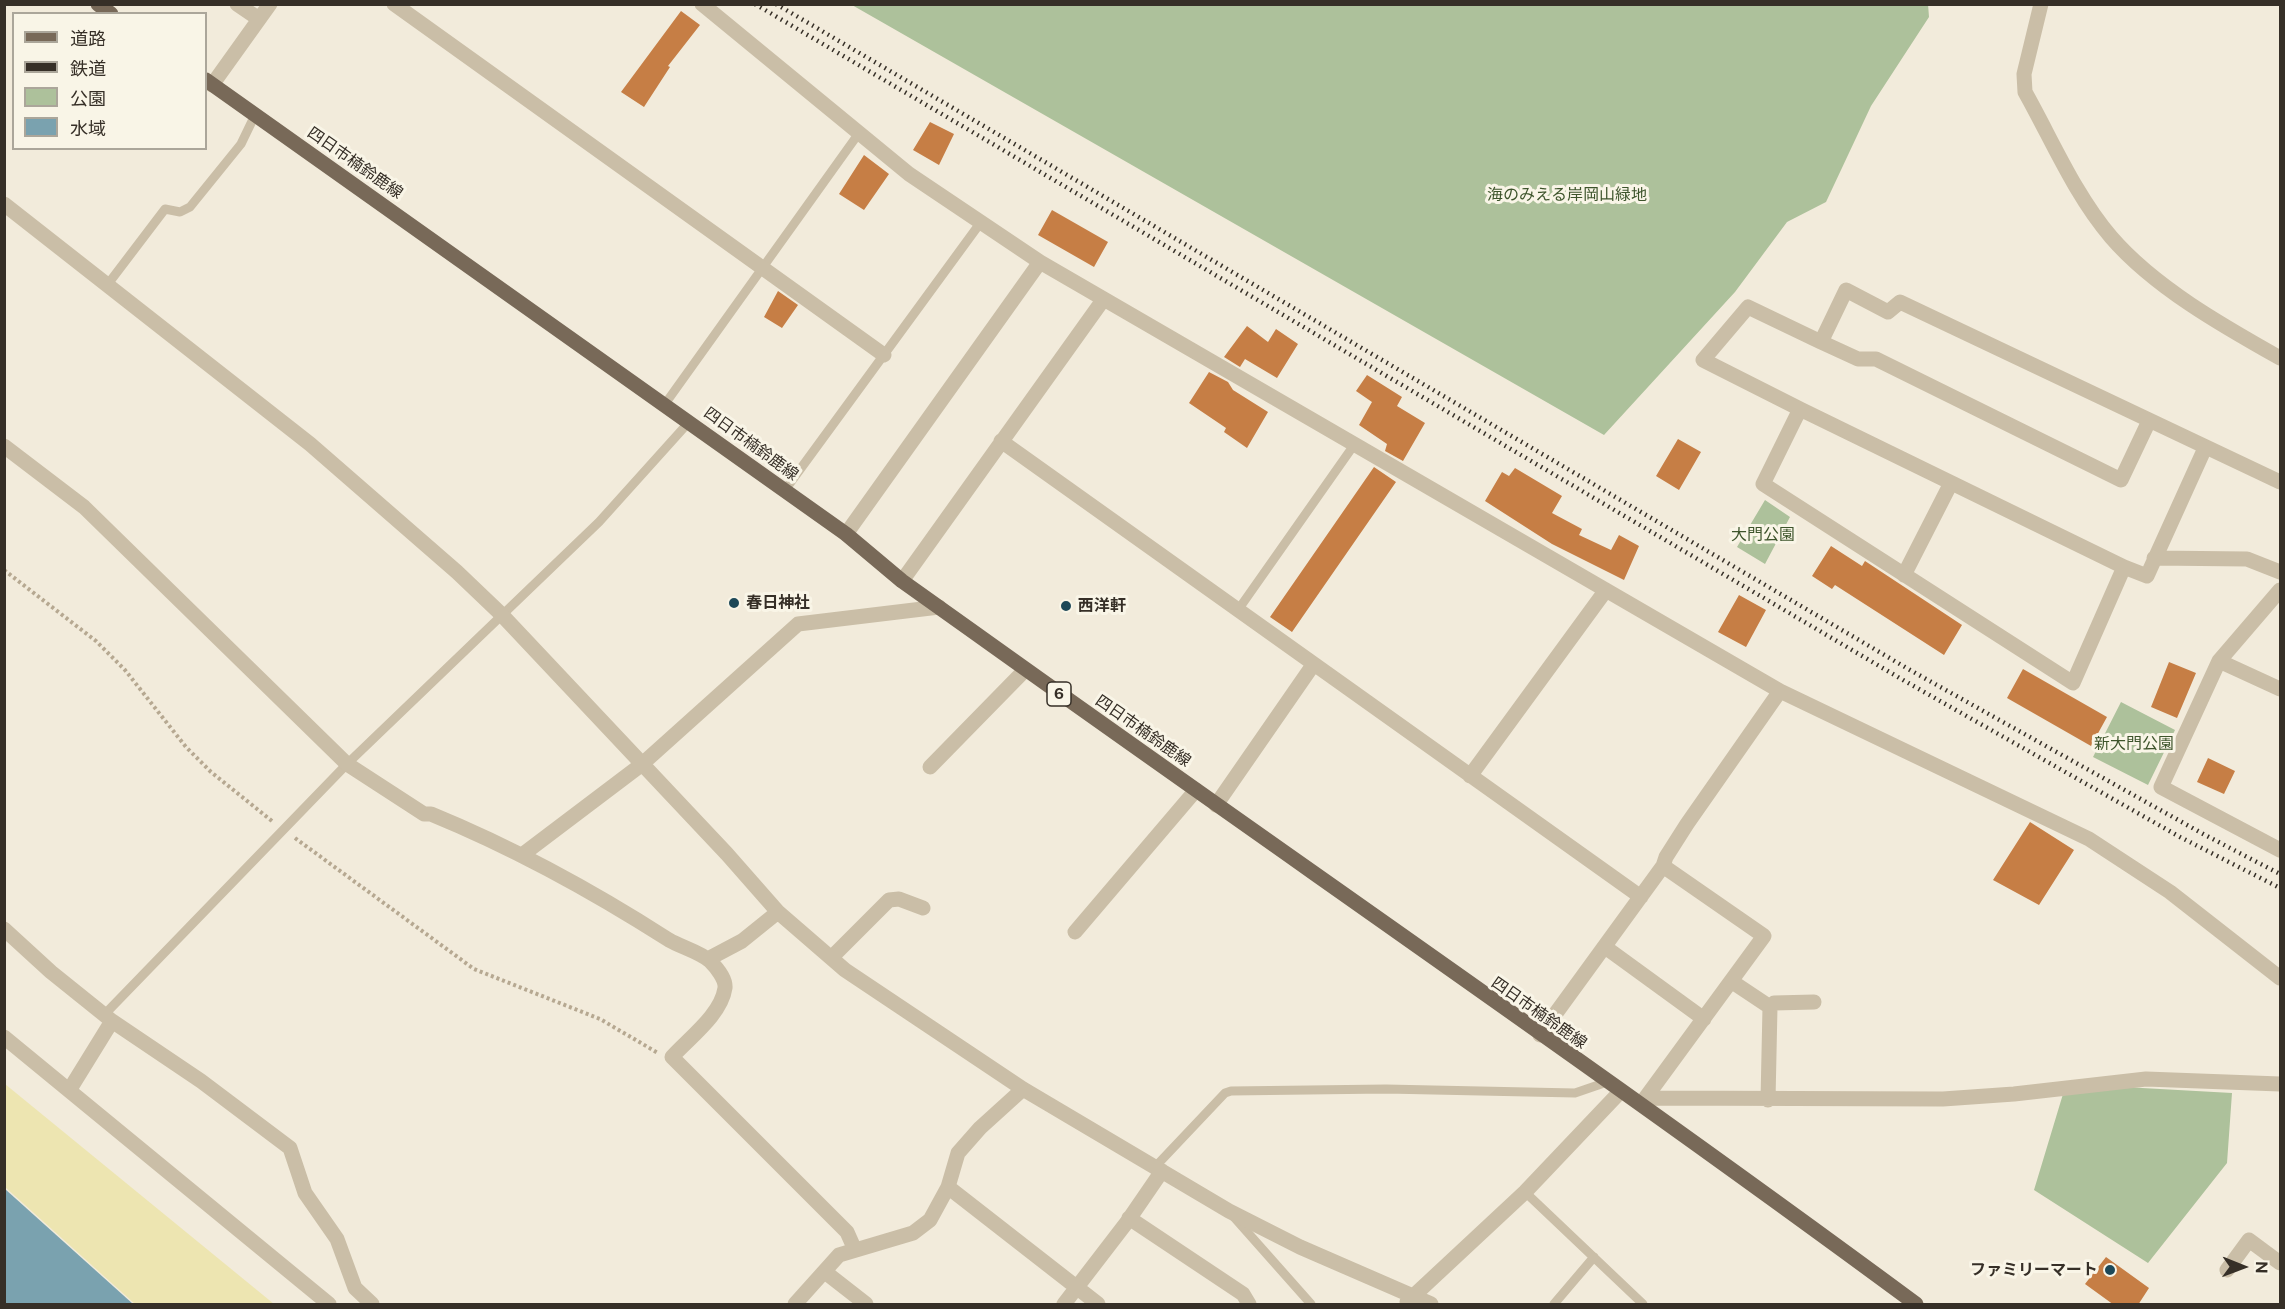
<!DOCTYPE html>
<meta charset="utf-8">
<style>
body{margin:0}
#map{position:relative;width:2285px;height:1309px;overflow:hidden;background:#f2ebdb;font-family:"Public Sans","Noto Sans JP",sans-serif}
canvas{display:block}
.frame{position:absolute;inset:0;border:6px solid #362f27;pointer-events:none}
.legend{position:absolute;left:12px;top:12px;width:195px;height:138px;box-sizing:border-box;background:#f9f5e7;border:2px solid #aba69a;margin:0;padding:8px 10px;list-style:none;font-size:18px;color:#362f27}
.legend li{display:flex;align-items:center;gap:12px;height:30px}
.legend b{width:30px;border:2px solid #aba69a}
.north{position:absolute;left:2213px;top:1237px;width:60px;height:60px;-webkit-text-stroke:4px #f9f5e7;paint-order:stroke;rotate:91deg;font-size:16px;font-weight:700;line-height:24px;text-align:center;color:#362f27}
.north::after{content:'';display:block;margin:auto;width:21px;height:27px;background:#362f27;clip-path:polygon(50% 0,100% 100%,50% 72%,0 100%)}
</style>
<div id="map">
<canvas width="2285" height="1309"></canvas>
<div class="frame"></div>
<ul class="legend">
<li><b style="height:8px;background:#786958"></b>道路</li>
<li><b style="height:8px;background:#362f27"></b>鉄道</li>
<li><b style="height:16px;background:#adc19b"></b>公園</li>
<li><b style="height:16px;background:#7aa2af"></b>水域</li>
</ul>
<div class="north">N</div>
</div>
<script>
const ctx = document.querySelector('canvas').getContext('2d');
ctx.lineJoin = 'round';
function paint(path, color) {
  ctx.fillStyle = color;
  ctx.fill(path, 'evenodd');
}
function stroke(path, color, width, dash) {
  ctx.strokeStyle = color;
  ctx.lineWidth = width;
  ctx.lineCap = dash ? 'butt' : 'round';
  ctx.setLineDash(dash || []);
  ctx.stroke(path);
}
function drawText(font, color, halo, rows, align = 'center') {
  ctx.font = font + ' "Public Sans","Noto Sans JP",sans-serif';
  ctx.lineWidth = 6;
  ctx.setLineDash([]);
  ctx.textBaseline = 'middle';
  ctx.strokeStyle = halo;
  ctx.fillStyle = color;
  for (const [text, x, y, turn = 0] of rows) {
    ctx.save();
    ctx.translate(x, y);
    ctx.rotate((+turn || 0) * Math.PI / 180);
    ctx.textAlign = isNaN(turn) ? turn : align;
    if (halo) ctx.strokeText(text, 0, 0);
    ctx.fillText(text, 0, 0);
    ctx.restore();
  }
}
paint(new Path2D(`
 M1928 4 1929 17 1871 106 1826 202 1787 222 1735 292 1604 435 852 5Z
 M1765 500 1790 517 1765 564 1737 547Z
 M2121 702 2175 730 2148 785 2093 757Z
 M2124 1087 2232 1093 2227 1163 2148 1263 2034 1190 2063 1094Z`), '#adc19b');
paint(new Path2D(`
 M5 1084 274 1304H135L5 1187Z`), '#ede5b1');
paint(new Path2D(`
 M5 1189 133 1304H5Z`), '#7aa2af');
paint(new Path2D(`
 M681 11 700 25 668 66 670 67 644 107 621 92Z
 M930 122 954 134 939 165 913 150Z
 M864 155 889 174 864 210 839 194Z
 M1052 210 1108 242 1094 267 1038 235Z
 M778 291 798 305 782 328 764 317Z
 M1247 326 1268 342 1276 329 1298 344 1277 378 1245 359 1240 367 1224 357Z
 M1209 372 1228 382 1233 390 1268 412 1247 448 1224 432 1226 428 1189 403Z
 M1367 375 1402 397 1397 406 1425 423 1403 461 1385 451 1387 444 1359 425 1372 402 1356 391Z
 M1678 439 1701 452 1679 490 1656 476Z
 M1374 467 1396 482 1292 632 1270 617Z
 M1515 468 1562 496 1552 513 1582 529 1579 535 1611 550 1619 535 1639 546 1624 580 1552 544 1485 501 1502 472 1509 476Z
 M1831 546 1862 566 1865 561 1962 625 1944 655 1835 585 1832 589 1812 576Z
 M1739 595 1766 610 1746 647 1718 632Z
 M2169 662 2196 673 2177 718 2151 707Z
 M2023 669 2107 717 2091 746 2007 698Z
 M2208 758 2235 771 2224 794 2197 782Z
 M2030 822 2074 850 2039 905 1993 880Z
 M2106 1257 2149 1288 2138 1305H2114L2085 1284Z`), '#c67e45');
stroke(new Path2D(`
 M4 570 96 641 125 670 186 747 211 772 272 821
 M295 838 474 969 600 1019 658 1053`), '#b6a891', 4, [3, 3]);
stroke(new Path2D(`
 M108 284 165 209 180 212 190 207 241 144 255 115
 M665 404 859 133
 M785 490 981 222
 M1238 610 1354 445
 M104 1015 347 764 599 522 689 422
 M1155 1167 1225 1093 1231 1091 1386 1089 1575 1093 1607 1082
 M1525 1192 1643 1304
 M1233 1216 1311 1304
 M1554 1304 1594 1257`), '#cabea7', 9);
stroke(new Path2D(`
 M237 4 259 19
 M394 4 884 355
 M702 4 909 174 1040 262 1780 691 2089 839 2170 892 2280 978
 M2041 4 2024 74 2025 92C2052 140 2075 195 2111 237 2154 287 2223 326 2280 358
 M212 85 270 4
 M4 204 310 444 457 572 501 614 727 854 778 912 845 970 1023 1089 1229 1211 1300 1247 1431 1304
 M1821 342 1858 359H1876L2121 480 2149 421
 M1800 409 1703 360 1748 307 1821 342 1846 290 1888 312 1900 302 2280 482
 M1001 441 1641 897
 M4 446 84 507 347 764 424 814H431C514 848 594 892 669 940 681 947 700 952 710 961 716 967 726 979 725 988 721 1015 689 1038 672 1057L847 1232 855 1250
 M846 534 1040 262
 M2154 558 2247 559 2280 572
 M2124 567 2073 683 1763 484 1800 409 2124 567 2147 576 2205 448
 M1904 575 1951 483
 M902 581 1103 300
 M2280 590 2219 661 2161 787 2280 850
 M2219 661 2280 689
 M930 767 1025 670
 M1470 776 1606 590
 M1216 805 1313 665
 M522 855 641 765 798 624 939 607
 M4 929 51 972 112 1021 201 1081 290 1148 305 1193 337 1239 355 1288 372 1304
 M1075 932 1196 790
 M1605 947 1704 1019
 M831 958 889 900 899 899 923 908
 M708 959 742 941 778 912
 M1731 981 1770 1007 1768 1100
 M1770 1007 1774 1003 1814 1002
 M1540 1035 1663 866 1666 857 1687 824 1780 691
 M4 1037 329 1304
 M70 1089 112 1021
 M1647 1098 1943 1099 2014 1094 2146 1079 2280 1084
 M1641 1104 1764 936 1663 866
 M948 1187 1098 1304
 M1129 1218 1243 1294 1249 1304
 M2227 1270 2249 1240 2280 1263
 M825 1272 866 1304
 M1407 1302 1525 1192 1620 1092
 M795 1304 839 1255 913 1233 930 1220 948 1187 958 1153 980 1128 1023 1089
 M1064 1304 1127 1222 1162 1171`), '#cabea7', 15);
stroke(new Path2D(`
 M98 4 111 14
 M206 80 846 534 902 581 975 633C1288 857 1606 1075 1916 1304`), '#786958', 15);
stroke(new Path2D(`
 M755 4 1903 680 2180 837 2280 888
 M776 4 1910 670 2205 835 2280 874`), '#362f27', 4.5, [1.5, 4.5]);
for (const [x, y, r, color] of [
 [734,603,6,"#1d4858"],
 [1066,606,6,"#1d4858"],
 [2110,1270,6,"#1d4858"]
]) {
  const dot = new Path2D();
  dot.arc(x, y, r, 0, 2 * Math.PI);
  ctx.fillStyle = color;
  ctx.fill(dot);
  stroke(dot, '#f9f5e7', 2);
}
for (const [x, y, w] of [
 [1059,694,24]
]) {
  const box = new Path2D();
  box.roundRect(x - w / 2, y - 12, w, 24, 4.5);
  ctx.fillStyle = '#f9f5e7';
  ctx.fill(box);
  stroke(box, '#362f27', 1.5);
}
drawText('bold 15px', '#362f27', null, [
 ["6",1059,694]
]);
drawText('16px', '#362f27', '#f9f5e7', [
 ["四日市楠鈴鹿線",355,163,35],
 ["四日市楠鈴鹿線",751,444,36],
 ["四日市楠鈴鹿線",1143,731,35],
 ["四日市楠鈴鹿線",1539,1013,35]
]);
drawText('16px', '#3d542b', '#f9f5e7', [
 ["海のみえる岸岡山緑地",1567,195],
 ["大門公園",1763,535],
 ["新大門公園",2134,744]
]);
drawText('bold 16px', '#362f27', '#f9f5e7', [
 ["春日神社",746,603],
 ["西洋軒",1078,606],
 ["ファミリーマート",2098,1270,"right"]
], 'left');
</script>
